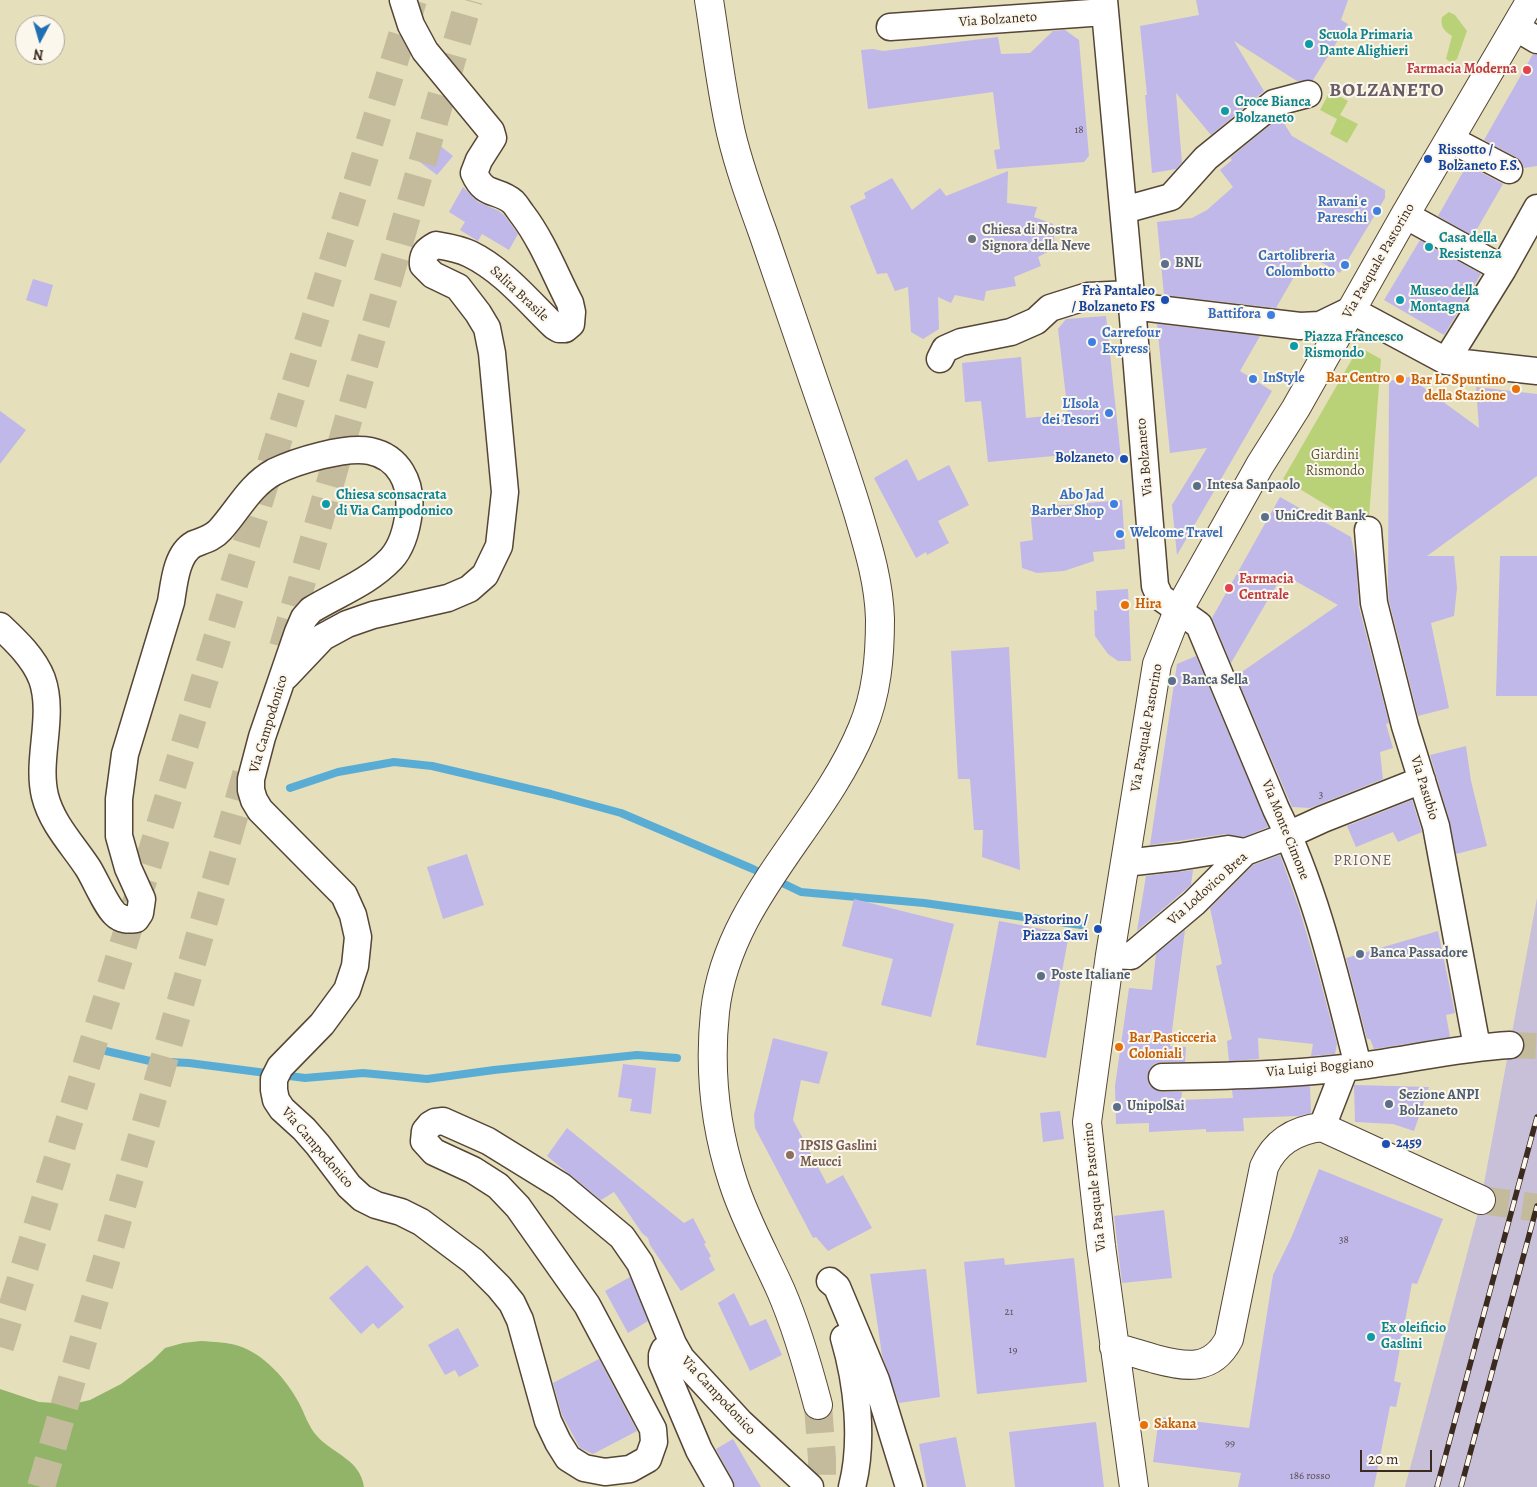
<!DOCTYPE html>
<meta charset="utf-8">
<style>
body{margin:0}
#map{position:relative;width:1537px;height:1487px;overflow:hidden;background:#e6dfbb;font-family:Alegreya,serif}
canvas{display:block}
.north{position:absolute;left:15px;top:15px;width:50px;height:50px;box-sizing:border-box;background:#fbf7ec;border:1px solid #aea59a;border-radius:50%;rotate:186deg;font-size:14px;font-weight:700;line-height:20px;text-align:center;color:#3b2a1e}
.north::after{content:'';display:block;margin:auto;width:18px;height:22px;background:#1f6fb2;clip-path:polygon(50% 0,100% 100%,50% 72%,0 100%)}
.scale{position:absolute;left:1360px;top:1450px;width:72px;height:22px;box-sizing:border-box;border:2px solid #3b2a1e;border-top:0;padding-left:6px;font-size:15px;line-height:18px;white-space:nowrap;color:#3b2a1e;-webkit-text-stroke:4px #fbf7ec;paint-order:stroke}
</style>
<div id="map">
<canvas width="1537" height="1487"></canvas>
<div class="north">N</div>
<div class="scale">20 m</div>
</div>
<script>
const ctx = document.querySelector('canvas').getContext('2d');
ctx.lineJoin = 'round';
function paint(path, color) {
  ctx.fillStyle = color;
  ctx.fill(path, 'evenodd');
}
function stroke(path, color, width, dash) {
  ctx.strokeStyle = color;
  ctx.lineWidth = width;
  ctx.lineCap = dash ? 'butt' : 'round';
  ctx.setLineDash(dash || []);
  ctx.stroke(path);
}
function drawText(font, color, halo, rows, align = 'center') {
  ctx.font = font + ' Alegreya,serif';
  ctx.lineWidth = 4;
  ctx.setLineDash([]);
  ctx.textBaseline = 'middle';
  ctx.strokeStyle = halo;
  ctx.fillStyle = color;
  for (const [text, x, y, turn = 0] of rows) {
    ctx.save();
    ctx.translate(x, y);
    ctx.rotate((+turn || 0) * Math.PI / 180);
    ctx.textAlign = isNaN(turn) ? turn : align;
    if (halo) ctx.strokeText(text, 0, 0);
    ctx.fillText(text, 0, 0);
    ctx.restore();
  }
}
paint(new Path2D(`
 M1537 898V1487H1405L1480 1205Z`), '#c8bfd8');
paint(new Path2D(`
 M1449 12 1455 15 1467 31 1457 59 1452 63 1446 59 1452 36C1444 31 1440 26 1442 17Z
 M1330 91 1348 101 1340 115 1358 124 1347 143 1330 134 1337 119 1320 110Z
 M1359 347 1381 359 1368 530 1283 479Z`), '#b9d277');
paint(new Path2D(`
 M201 1341C214 1342 228 1342 239 1346 265 1355 286 1379 299 1403 305 1414 308 1426 317 1436 334 1455 360 1459 364 1487H0V1389L39 1402 73 1404 90 1400 121 1384 152 1361 165 1348 183 1343Z`), '#92b468');
stroke(new Path2D(`
 M290 788 338 772 394 762 432 766 551 794 621 813 753 869 801 892 924 903 1081 925
 M106 1051 150 1061 189 1063 305 1078 363 1073 427 1079 494 1070 637 1055 677 1058`), '#59add5', 8);
paint(new Path2D(`
 M1196 0H1348L1341 20 1348 24 1313 80 1297 81 1234 41 1264 91 1211 135 1176 93 1182 162 1176 169 1152 173 1145 95H1147L1140 26 1199 15Z
 M1065 30 1079 40 1089 156 1084 162 997 169 994 150 1000 149 993 92 868 109 861 50 873 49 883 51 998 37 1001 54 1030 53 1053 31Z
 M1533 54 1537 55V166L1524 168 1521 162 1516 157 1484 140Z
 M1280 117 1292 136 1385 190V198L1340 273 1307 254 1276 308 1164 295 1157 222 1192 218 1207 210 1233 187 1220 170 1232 160 1230 158Z
 M428 136 453 156 437 175 412 156Z
 M1467 165 1503 184 1473 236 1438 216Z
 M1008 171 1007 203 1037 207 1034 217 1053 224 1055 248 1038 257 1041 266 1014 277 1016 286 986 291 984 301 955 295 951 303 938 297 939 329 923 339 911 332 908 287 895 291 887 273 877 274 850 206 866 198 864 193 892 178 912 210 940 188 946 196Z
 M463 187 478 202 499 211 504 215 518 234 509 250 482 234 478 241 460 230 465 222 449 212Z
 M1420 240 1481 274 1444 335 1384 300Z
 M33 279 53 285 47 307 26 300Z
 M1106 316 1121 459 1077 464 1076 454 988 462 981 401 965 402 962 363 1021 357 1026 418 1068 414 1058 329 1066 319Z
 M1157 324 1260 336 1240 371 1272 391 1177 555 1172 505 1207 448 1170 453Z
 M1409 377 1479 428 1476 387 1537 394V476L1427 556H1454L1457 588 1454 616 1431 623 1449 708 1418 716 1389 601 1388 585 1389 381Z
 M0 411 26 430 0 464Z
 M907 459 918 481 949 465 969 505 938 521 949 543 927 555 926 552 916 558 874 478Z
 M1280 497 1351 537 1356 561 1359 607 1389 723 1386 724 1393 748 1380 752 1383 779 1310 808 1292 807 1236 676 1338 605 1283 574 1231 663 1212 618Z
 M1122 500 1125 549 1093 552 1094 561 1064 571 1037 573 1022 568 1020 542 1033 540 1030 508Z
 M1500 556H1537V696H1496Z
 M1128 589 1131 661H1118L1108 654 1095 636 1094 610 1097 611 1096 591Z
 M1009 647 1018 831 1020 870 982 857 983 830H974L970 779H958L951 651Z
 M1196 656 1268 827 1244 837 1226 834 1150 845 1177 664Z
 M1466 746 1471 781 1487 846 1456 854 1450 822 1430 755Z
 M1412 800 1422 832 1398 842 1393 832 1356 847 1347 826Z
 M467 854 484 905 443 919 427 867Z
 M1280 855 1299 908 1318 972 1337 1044 1335 1054 1311 1056 1313 1044 1258 1038 1259 1059 1229 1061 1227 1041 1232 1039 1216 966 1222 964 1210 908 1253 865Z
 M1193 870 1191 885 1137 931 1146 876Z
 M854 899 954 924 931 1017 881 1005 893 959 842 946Z
 M999 921 1069 934 1046 1058 976 1045Z
 M1185 930 1170 1046 1186 1047 1185 1062H1162L1154 1064 1149 1070 1147 1077 1149 1085 1155 1090 1162 1092H1182L1181 1100 1233 1098 1232 1090 1310 1086 1311 1113 1299 1116 1243 1118 1244 1131 1206 1132V1129L1149 1132V1123L1116 1124 1115 1086 1129 988 1152 990 1156 954Z
 M1438 931 1455 1013 1446 1015 1450 1037 1374 1049 1370 1039H1367L1346 958Z
 M773 1038 828 1052 819 1084 801 1080 793 1120 827 1184 843 1175 872 1228 828 1251 816 1237 813 1238 755 1128 754 1115Z
 M623 1064 656 1068 651 1114 630 1111 632 1099 618 1097Z
 M1354 1085 1429 1087 1414 1131 1393 1124 1355 1122Z
 M1060 1111 1064 1139 1043 1142 1040 1113Z
 M567 1128 684 1223 693 1218 706 1243 704 1244 711 1256 709 1258 715 1270 681 1291 650 1245 648 1238 642 1233 614 1192 601 1200 547 1156Z
 M1319 1169 1443 1219 1417 1284 1412 1283 1394 1381 1401 1383 1396 1407 1390 1406 1374 1487H1238L1241 1473 1153 1462 1159 1417 1249 1428 1273 1275 1292 1236Z
 M1164 1210 1172 1278 1122 1283 1114 1216Z
 M1004 1258 1005 1265 1074 1258 1087 1382 977 1394 964 1262Z
 M367 1265 404 1307 378 1329 373 1323 361 1334 329 1298Z
 M926 1269 940 1397 899 1403 882 1355 870 1274Z
 M630 1277 648 1321 628 1333 605 1291Z
 M734 1293 750 1326 766 1319 782 1355 750 1371 718 1303Z
 M458 1328 479 1366 459 1377 455 1370 445 1375 428 1345Z
 M599 1359 637 1431 593 1454 580 1448 562 1415 553 1383Z
 M1096 1422 1104 1487H1015L1009 1432Z
 M956 1437 966 1487H927L919 1444Z
 M733 1439 761 1487H735L733 1480 716 1449Z`), '#bfb8e9');
stroke(new Path2D(`
 M1510 1045 1537 1046`), '#c4bb9c', 26, [26, 13]);
stroke(new Path2D(`
 M1481 1200 1537 1208`), '#c4bb9c', 28, [28, 14]);
stroke(new Path2D(`
 M283 647 469 0
 M0 1347 413 0
 M818 1405 822 1459V1487
 M41 1487 250 761`), '#c4bb9c', 28, [28, 14]);
const street = new Path2D(`
 M1104 0 1132 306 1155 586 1160 597 1199 625 1276 809C1316 890 1336 979 1358 1066
 M890 27 1105 12
 M1515 27 1537 40
 M1450 139 1509 170
 M1124 210 1171 197 1206 158 1274 103 1308 94
 M1405 215 1503 269
 M1132 306 1300 326 1320 325 1351 310 1446 361 1537 371
 M940 359 945 349 961 342 1011 332 1036 321 1050 308 1088 296 1131 294
 M1446 361 1503 269 1537 208
 M1368 530 1374 603 1405 726 1436 826 1477 1047
 M0 626C16 641 34 658 42 679 55 716 36 759 45 796 52 824 73 845 88 868 95 879 106 906 115 914 121 920 128 920 136 919L140 913 142 899 128 868 119 836V799L125 754 171 602C174 584 176 554 194 544 204 540 213 538 220 530 239 509 249 486 274 472 296 461 346 446 370 451 399 457 412 483 409 511 407 528 403 546 391 559 368 583 339 593 311 610L304 618 298 632 262 737 251 779V790L254 800 260 810 344 895 353 915 358 937 355 966 347 990 322 1024 280 1067 274 1079V1090L276 1100 282 1109 304 1129 318 1145 349 1186 362 1198 376 1205 401 1212 421 1222 473 1261 499 1287 512 1303 520 1320 548 1421 558 1442 568 1458 584 1468 605 1472 630 1469 648 1459 654 1442 653 1429 587 1305 518 1207 498 1186 473 1170 434 1152 424 1141 425 1131 430 1125 435 1122 443 1121 488 1141 561 1186 622 1237 640 1263 673 1344 681 1358 741 1423 810 1487
 M286 676 323 637 347 624 373 615 448 598 469 589 485 575 499 546 505 492 492 353 487 328 478 313 458 287 433 275 423 265C422 254 427 250 436 245 448 247 460 249 470 254 503 270 528 301 554 326L559 329H565L571 324 572 312 570 303C555 274 542 240 522 214 519 210 516 205 513 202 497 188 485 198 474 173L479 160 493 138 491 131 425 51 411 25 403 0
 M1125 863 1178 857 1228 849 1245 852
 M1110 955 1131 956 1194 903 1245 852 1277 840 1323 819 1422 780
 M1162 1077C1222 1076 1284 1075 1344 1068 1400 1062 1454 1048 1510 1045
 M1322 1127 1345 1068
 M830 1281 837 1287 876 1380 909 1487
 M844 1338C857 1382 864 1441 852 1487
 M677 1351 669 1349 664 1350 662 1355V1363L699 1450 720 1487`);
const secondary = new Path2D(`
 M1114 1347C1128 1351 1142 1355 1155 1359 1185 1367 1212 1372 1229 1339L1264 1167C1275 1142 1295 1130 1322 1127L1481 1200
 M1134 1487 1101 1246 1087 1122 1110 955 1157 664 1178 611 1260 465 1296 408 1405 215 1531 0`);
const highway = new Path2D(`
 M709 0C716 44 721 89 731 133 739 167 751 200 763 233 778 278 794 322 809 367 826 417 844 466 859 516 869 550 879 583 880 619 880 656 877 694 862 729 821 828 727 901 715 1012 709 1069 715 1127 733 1182 745 1220 765 1255 781 1291 797 1328 808 1367 818 1405`);
stroke(street, '#554536', 29);
stroke(secondary, '#554536', 30);
stroke(highway, '#554536', 30);
stroke(street, '#fff', 26);
stroke(secondary, '#fff', 28);
stroke(highway, '#fff', 28);
const rail = new Path2D(`
 M1437 1487 1537 1117
 M1461 1487 1537 1206`);
stroke(rail, '#3b2a1e', 5.5);
stroke(rail, '#fbf7ec', 4, [11]);
for (const [x, y, r, color] of [
 [1309,44,5,"#0f9aa8"],
 [1527,70,5,"#e0444e"],
 [1225,111,5,"#0f9aa8"],
 [1428,159,5,"#1a4fb4"],
 [1377,211,5,"#3f7fe0"],
 [972,239,5,"#6b7280"],
 [1429,247,5,"#0f9aa8"],
 [1165,264,5,"#5c6f8a"],
 [1345,265,5,"#3f7fe0"],
 [1165,300,5,"#1a4fb4"],
 [1400,300,5,"#0f9aa8"],
 [1271,315,5,"#3f7fe0"],
 [1092,342,5,"#3f7fe0"],
 [1294,346,5,"#0f9aa8"],
 [1253,379,5,"#3f7fe0"],
 [1400,379,5,"#e8710a"],
 [1516,389,5,"#e8710a"],
 [1109,413,5,"#3f7fe0"],
 [1124,459,5,"#1a4fb4"],
 [1197,486,5,"#5c6f8a"],
 [326,504,5,"#0f9aa8"],
 [1114,504,5,"#3f7fe0"],
 [1265,517,5,"#5c6f8a"],
 [1120,534,5,"#3f7fe0"],
 [1229,588,5,"#e0444e"],
 [1125,605,5,"#e8710a"],
 [1172,681,5,"#5c6f8a"],
 [1098,929,5,"#1a4fb4"],
 [1360,954,5,"#5c6f8a"],
 [1041,976,5,"#5c6f8a"],
 [1119,1047,5,"#e8710a"],
 [1389,1104,5,"#5c6f8a"],
 [1117,1107,5,"#5c6f8a"],
 [1386,1144,5,"#1a4fb4"],
 [790,1155,5,"#8d6e63"],
 [1371,1337,5,"#0f9aa8"],
 [1144,1425,5,"#e8710a"]
]) {
  const dot = new Path2D();
  dot.arc(x, y, r, 0, 2 * Math.PI);
  ctx.fillStyle = color;
  ctx.fill(dot);
  stroke(dot, '#fbf7ec', 2);
}
drawText('11px', '#5c4e51', null, [
 ["18",1079,130],
 ["3",1321,795],
 ["38",1344,1240],
 ["21",1009,1312],
 ["19",1013,1350],
 ["99",1230,1443],
 ["186 rosso",1310,1476]
]);
drawText('14px', '#3b2a1e', '#fbf7ec', [
 ["Via Bolzaneto",998,20,-4],
 ["Via Pasquale Pastorino",1379,261,-60],
 ["Salita Brasile",519,294,43],
 ["Via Bolzaneto",1145,457,-95],
 ["Via Campodonico",269,724,-73],
 ["Via Pasquale Pastorino",1147,728,-80],
 ["Via Pasubio",1424,788,73],
 ["Via Monte Cimone",1285,830,68],
 ["Via Lodovico Brea",1208,889,-42],
 ["Via Luigi Boggiano",1320,1068,-5],
 ["Via Campodonico",317,1148,49],
 ["Via Pasquale Pastorino",1095,1187,-96],
 ["Via Campodonico",718,1396,47]
]);
drawText('bold 14px', '#0d838f', '#fbf7ec', [
 ["Scuola Primaria",1319,36],
 ["Dante Alighieri",1319,52],
 ["Croce Bianca",1235,103],
 ["Bolzaneto",1235,119],
 ["Casa della",1439,239],
 ["Resistenza",1439,255],
 ["Museo della",1410,292],
 ["Montagna",1410,308],
 ["Piazza Francesco",1304,338],
 ["Rismondo",1304,354],
 ["Chiesa sconsacrata",336,496],
 ["di Via Campodonico",336,512],
 ["Ex oleificio",1381,1329],
 ["Gaslini",1381,1345]
], 'left');
drawText('bold 14px', '#be3a42', '#fbf7ec', [
 ["Farmacia Moderna",1517,70],
 ["Farmacia",1239,580,"left"],
 ["Centrale",1239,596,"left"]
], 'right');
drawText('bold 14px', '#164399', '#fbf7ec', [
 ["Rissotto /",1438,151,"left"],
 ["Bolzaneto F.S.",1438,167,"left"],
 ["Frà Pantaleo",1155,292],
 ["/ Bolzaneto FS",1155,308],
 ["Bolzaneto",1114,459],
 ["Pastorino /",1088,921],
 ["Piazza Savi",1088,937],
 ["2459",1396,1144,"left"]
], 'right');
drawText('bold 14px', '#366cbe', '#fbf7ec', [
 ["Ravani e",1367,203],
 ["Pareschi",1367,219],
 ["Cartolibreria",1335,257],
 ["Colombotto",1335,273],
 ["Battifora",1261,315],
 ["Carrefour",1102,334,"left"],
 ["Express",1102,350,"left"],
 ["InStyle",1263,379,"left"],
 ["L'Isola",1099,405],
 ["dei Tesori",1099,421],
 ["Abo Jad",1104,496],
 ["Barber Shop",1104,512],
 ["Welcome Travel",1130,534,"left"]
], 'right');
drawText('bold 14px', '#5b616d', '#fbf7ec', [
 ["Chiesa di Nostra",982,231],
 ["Signora della Neve",982,247]
], 'left');
drawText('bold 14px', '#4e5e75', '#fbf7ec', [
 ["BNL",1175,264],
 ["Intesa Sanpaolo",1207,486],
 ["UniCredit Bank",1275,517],
 ["Banca Sella",1182,681],
 ["Banca Passadore",1370,954],
 ["Poste Italiane",1051,976],
 ["Sezione ANPI",1399,1096],
 ["Bolzaneto",1399,1112],
 ["UnipolSai",1127,1107]
], 'left');
drawText('bold 14px', '#c56008', '#fbf7ec', [
 ["Bar Centro",1390,379,"right"],
 ["Bar Lo Spuntino",1506,381,"right"],
 ["della Stazione",1506,397,"right"],
 ["Hira",1135,605],
 ["Bar Pasticceria",1129,1039],
 ["Coloniali",1129,1055],
 ["Sakana",1154,1425]
], 'left');
drawText('14px', '#5a5434', '#fbf7ec', [
 ["Giardini",1335,456],
 ["Rismondo",1335,472]
]);
drawText('bold 14px', '#785e54', '#fbf7ec', [
 ["IPSIS Gaslini",800,1147],
 ["Meucci",800,1163]
], 'left');
ctx.letterSpacing = '1px';
drawText('15px', '#695c65', '#fbf7ec', [
 ["PRIONE",1363,861]
]);
ctx.letterSpacing = '0px';
ctx.letterSpacing = '1px';
drawText('bold 19px', '#695c65', '#fbf7ec', [
 ["BOLZANETO",1387,91]
]);
ctx.letterSpacing = '0px';
</script>
